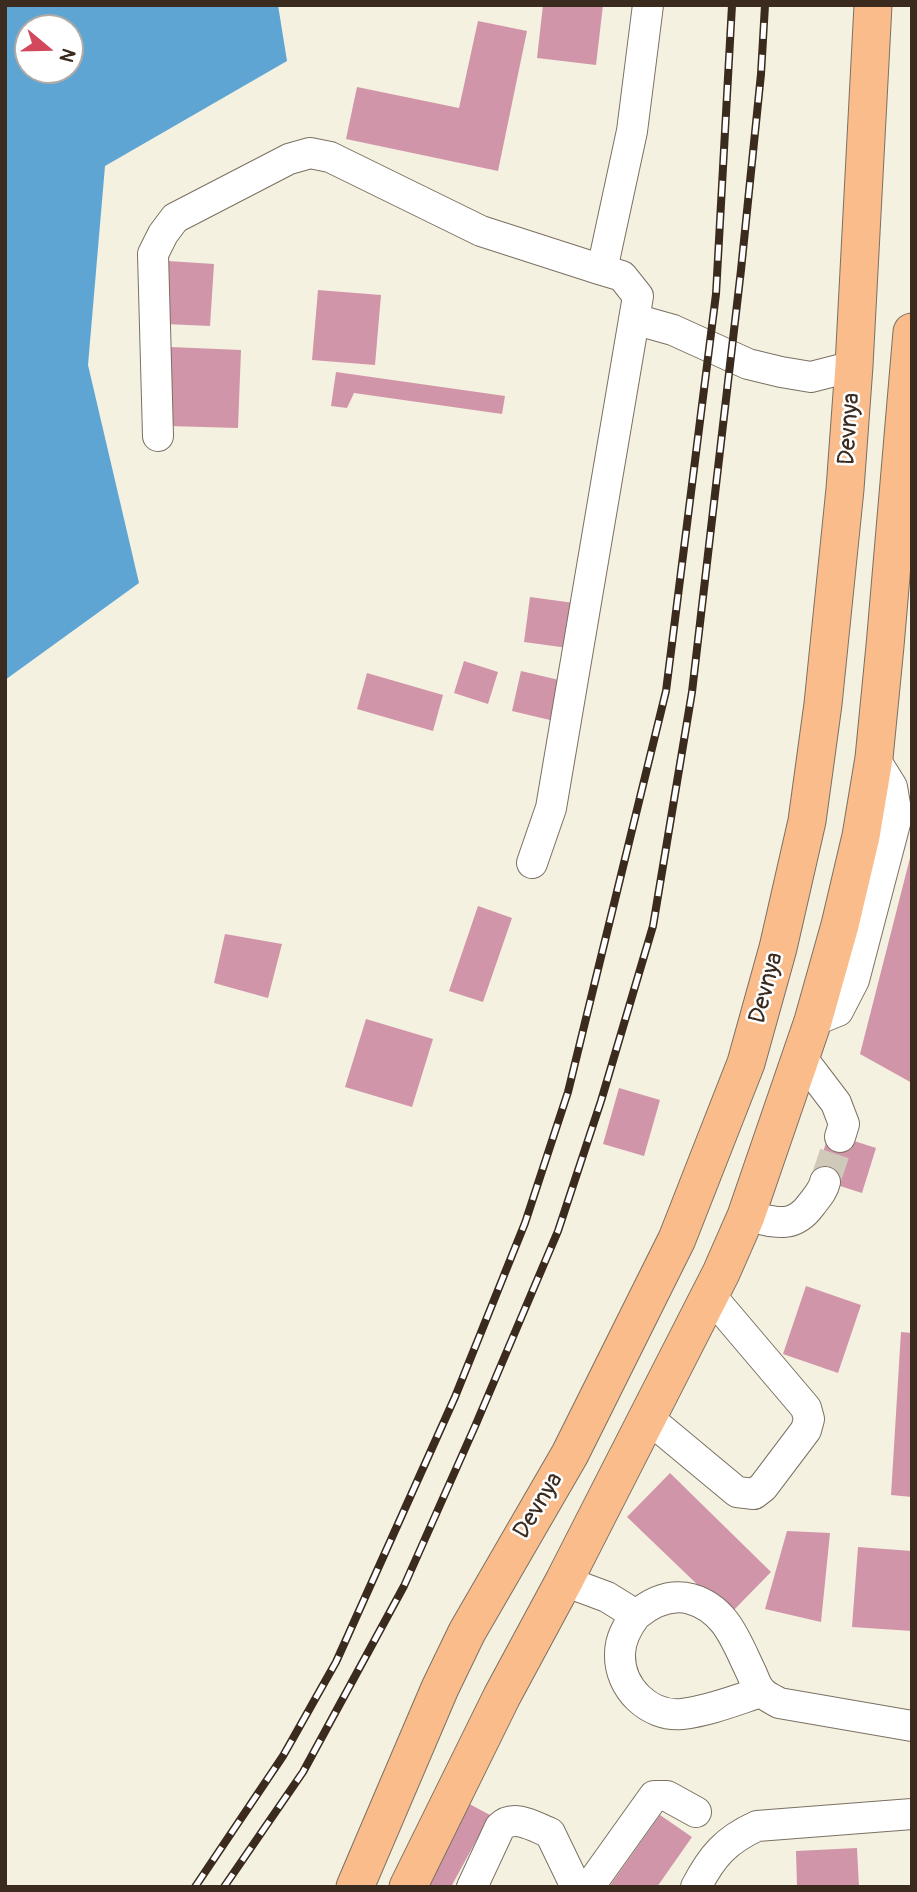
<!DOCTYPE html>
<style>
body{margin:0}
#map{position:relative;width:917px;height:1892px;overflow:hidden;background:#f4f1e0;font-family:Pangolin,sans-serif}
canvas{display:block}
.frame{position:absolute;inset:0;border:7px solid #3b2a1e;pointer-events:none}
.north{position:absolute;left:14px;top:14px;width:70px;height:70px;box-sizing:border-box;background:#fff;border:2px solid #b1aaa5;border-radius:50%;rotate:109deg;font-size:19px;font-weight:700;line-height:28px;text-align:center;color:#3b2a1e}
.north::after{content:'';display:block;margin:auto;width:24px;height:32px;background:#d1495b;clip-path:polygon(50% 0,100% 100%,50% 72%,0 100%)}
</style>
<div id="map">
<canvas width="917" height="1892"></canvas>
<div class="frame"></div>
<div class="north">N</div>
</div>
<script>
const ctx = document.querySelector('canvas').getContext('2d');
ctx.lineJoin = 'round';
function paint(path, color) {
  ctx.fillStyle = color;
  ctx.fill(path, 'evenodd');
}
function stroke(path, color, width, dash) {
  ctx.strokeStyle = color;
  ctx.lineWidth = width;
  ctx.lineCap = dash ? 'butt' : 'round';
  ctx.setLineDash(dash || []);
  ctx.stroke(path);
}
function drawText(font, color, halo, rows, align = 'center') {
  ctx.font = font + ' Pangolin,sans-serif';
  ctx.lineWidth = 5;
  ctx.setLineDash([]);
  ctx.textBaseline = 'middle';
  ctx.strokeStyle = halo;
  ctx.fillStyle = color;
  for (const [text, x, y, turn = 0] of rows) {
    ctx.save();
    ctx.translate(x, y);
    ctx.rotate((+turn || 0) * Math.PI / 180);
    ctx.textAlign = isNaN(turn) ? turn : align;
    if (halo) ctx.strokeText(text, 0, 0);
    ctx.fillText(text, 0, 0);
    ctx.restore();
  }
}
paint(new Path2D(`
 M5 5H278L287 61 105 166 88 365 139 583 5 680ZM28 28H70V70H28Z`), '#5ea5d4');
paint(new Path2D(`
 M543 5H603L596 65 537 58Z
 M478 21 527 31 498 171 346 139 357 87 459 108Z
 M168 261 214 264 210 326 165 324Z
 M318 290 381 295 375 365 312 360Z
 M170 347 241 350 238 428 168 426Z
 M336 372 505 396 502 414 354 393 347 408 331 406Z
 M530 597 574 603 568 648 524 642Z
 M464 661 498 672 488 704 454 693Z
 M521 671 559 680 550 720 512 711Z
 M367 673 443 695 433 731 357 709Z
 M911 854H912V1083L860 1054Z
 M478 906 512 918 483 1002 449 991Z
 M225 934 282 944 268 998 214 983Z
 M366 1019 433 1039 412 1107 345 1087Z
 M619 1088 660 1100 644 1156 603 1144Z
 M829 1133 876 1148 862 1193 815 1178Z
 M806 1286 861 1305 838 1373 783 1354Z
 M901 1332 912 1333V1497L891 1495Z
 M670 1473 771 1572 729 1615 627 1517Z
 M787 1531 830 1533 821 1622 765 1609Z
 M858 1547 912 1551V1631L852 1627Z
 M460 1799 490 1815 451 1887H413Z
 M660 1815 692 1837 657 1887H609Z
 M857 1848 859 1887H797L796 1851Z`), '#d195aa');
stroke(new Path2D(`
 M825 1182 840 1137`), '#cfc9b9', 30, [30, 15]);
const minor = new Path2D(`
 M634 319 673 330 748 364 781 372 811 377 854 366
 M158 436 153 254 163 234 175 218 289 159 310 153 330 157 481 231 602 270
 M532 863 551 808 638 296 622 276 602 270 632 131 648 5
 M813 1021 838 1011 854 980 897 816 892 787 874 758
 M801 1057 836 1103 844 1124 840 1137
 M746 1216C773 1221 792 1231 811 1205 817 1197 823 1191 825 1182
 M648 1418 737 1492 754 1494 763 1487 806 1430 809 1419 806 1408 710 1295
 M564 1581 607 1597 636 1615C652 1602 670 1593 691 1599 726 1609 736 1641 751 1672 754 1678 756 1686 761 1691 765 1696 774 1700 779 1703L912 1726
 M636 1615C627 1627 620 1639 620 1654 619 1688 649 1717 682 1714 709 1711 736 1700 761 1692
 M472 1887 500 1827C514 1813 535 1827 550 1833L576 1887
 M589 1887 654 1796H667L696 1812
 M696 1887C712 1856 726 1840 757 1826L912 1814`);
const major = new Path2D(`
 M355 1887 440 1688 467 1632 570 1454 677 1239 746 1063 778 948 807 821 823 704 845 489 854 366 873 5
 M408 1887 502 1696 564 1581 721 1273 746 1216 813 1021 840 925 861 836 874 758 885 646 912 332`);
stroke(minor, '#7c7062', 32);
stroke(major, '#7c7062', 39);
stroke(minor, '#fff', 30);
stroke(major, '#f9bc8a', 37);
const rail = new Path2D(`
 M195 1887 283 1756 336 1662 455 1397 525 1223 568 1092 666 691 716 294 732 5
 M224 1887 303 1772 404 1586 476 1424 558 1231 601 1101 653 926 692 692 741 270 761 74 765 5`);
stroke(rail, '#3b2a1e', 8);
stroke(rail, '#fff', 5, [16]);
drawText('24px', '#3b2a1e', '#fff', [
 ["Devnya",850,429,-86],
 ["Devnya",767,988,-75],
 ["Devnya",539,1506,-59]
]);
</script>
